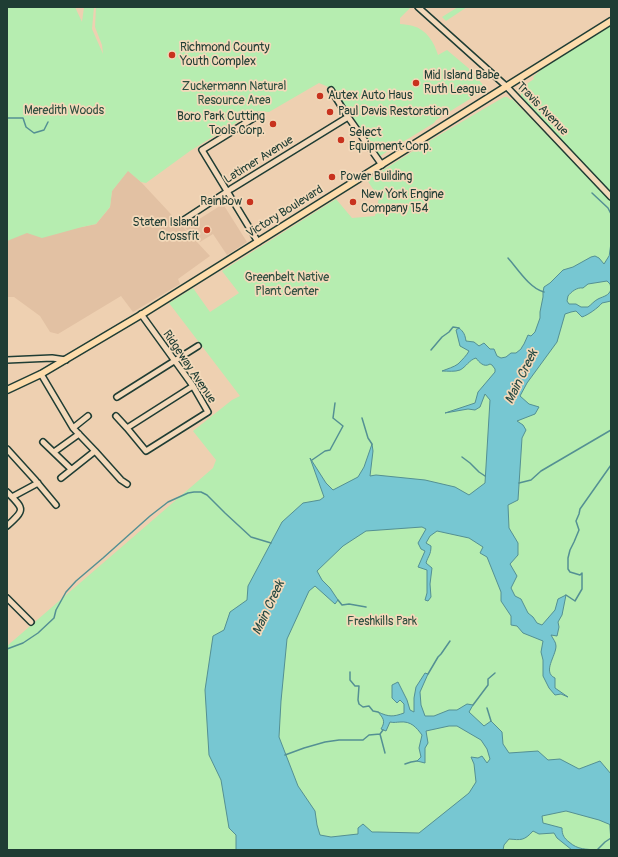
<!DOCTYPE html>
<style>
body{margin:0}
#map{position:relative;width:618px;height:857px;overflow:hidden;background:#eed0b1;font-family:Pangolin,sans-serif}
canvas{display:block}
.frame{position:absolute;inset:0;border:8px solid #1f3d34;pointer-events:none}
</style>
<div id="map">
<canvas width="618" height="857"></canvas>
<div class="frame"></div>
</div>
<script>
const ctx = document.querySelector('canvas').getContext('2d');
ctx.lineJoin = 'round';
function paint(path, color) {
  ctx.fillStyle = color;
  ctx.fill(path, 'evenodd');
}
function stroke(path, color, width, dash) {
  ctx.strokeStyle = color;
  ctx.lineWidth = width;
  ctx.lineCap = dash ? 'butt' : 'round';
  ctx.setLineDash(dash || []);
  ctx.stroke(path);
}
function drawText(font, color, halo, rows, align = 'center') {
  ctx.font = font + ' Pangolin,sans-serif';
  ctx.lineWidth = 3.5;
  ctx.setLineDash([]);
  ctx.textBaseline = 'middle';
  ctx.strokeStyle = halo;
  ctx.fillStyle = color;
  for (const [text, x, y, turn = 0] of rows) {
    ctx.save();
    ctx.translate(x, y);
    ctx.rotate((+turn || 0) * Math.PI / 180);
    ctx.textAlign = isNaN(turn) ? turn : align;
    if (halo) ctx.strokeText(text, 0, 0);
    ctx.fillText(text, 0, 0);
    ctx.restore();
  }
}
paint(new Path2D(`
 M128 170 141 182 210 256 178 279 180 284 133 312 121 296 58 334 50 332 40 316 14 297H7V236L24 233 82 227 96 224 110 207 112 191Z
 M223 204 247 242 227 255 213 234 200 242 185 228Z`), '#e2c1a3');
paint(new Path2D(`
 M7 7H75L82 22 84 7H94L92 29 103 54 102 45 95 27 96 7H403L404 8 405 7H409L410 8 400 18V24C404 24 409 25 413 26 427 30 434 42 438 55L447 50 473 72 486 89 436 120 434 123 380 156 336 93 333 89 319 83 269 112 259 111 232 125 190 151 146 183 141 182 128 171 112 191 110 207 96 224 82 227 42 238 27 233 7 241Z
 M458 7H467L446 21 442 17Z
 M611 25V192L580 161 521 97V94L518 91 519 89 534 79 533 77 542 69Z
 M504 97H507L511 100 512 99 611 201V850H7V646L213 468 216 460 193 431 232 400 240 396 169 303 193 288 210 312 239 293 222 271 336 199 352 218 375 216 379 198 367 180 431 140Z`), '#b6edb0');
const water = new Path2D(`
 M611 243V288L610 284 607 281 588 284 583 288C577 287 571 292 568 296L567 301 569 304H576L581 307H588C591 305 594 301 598 299 604 296 609 296 611 289V301L602 303C598 308 588 315 582 317L576 311 571 312 565 314 557 342 527 383 520 396 529 404 539 407 535 414 517 421 523 425 526 430 522 438 518 500 508 505 509 528 518 543V555L510 564 517 576 511 588 515 596 521 599 528 613 533 617 537 623 542 625 555 610 558 599 566 595 562 615 558 622 559 627 557 636 551 635C553 639 556 642 556 646 556 656 542 672 555 678V688L568 697 561 694 555 695 549 688 543 676V660L541 652 543 641 523 633 517 626 511 625V616L501 601V592L487 557 480 553 483 547 469 538 437 531 430 536 426 543 431 546C431 555 428 556 426 563L432 568 430 584 431 597 428 601 425 600 427 593V570L418 567 425 551 421 549 418 543 426 529 422 527 366 531 343 546 317 571 322 580 330 588 338 600 335 604 315 586 309 591 287 639 281 701 279 737 298 786 315 811 317 825 320 835 331 837 358 834V828L363 824 372 832H378L419 833 469 793 476 782 474 764 471 757 478 758 482 756 487 763 490 759 487 749 481 740 457 726H449L426 731 428 743 425 748V763L417 761 421 757 419 748 422 735C416 727 411 721 400 722 397 722 394 723 390 722L386 731 381 729C386 721 383 718 378 712 389 717 393 717 404 713V704L400 700 397 703 392 698V685L398 682 407 700 410 710 414 712V698L416 687 425 673 428 674 420 692 421 705 425 716H434L449 710H457L467 704 473 705 469 712 484 726 491 721 502 732 503 744 509 753 538 751 548 760 560 759 579 769 600 761 611 774V825L599 820 566 811 542 816 543 823 562 828C562 835 564 838 569 842 578 850 586 849 597 850H572L557 838 554 833 539 834 533 831C524 841 521 840 509 839L504 845 503 850H236V835L229 828 221 780 209 755 205 690 213 636 224 630 230 612 247 600 248 586 282 522 303 503 320 500 324 497 310 458 326 483 333 490 358 477 364 467 372 444 373 451 370 476 376 475 425 480 455 487 469 495 485 483 490 400 485 394 480 407 475 410 468 409 445 413 475 403 478 392 495 372V369L492 365 490 364C484 368 479 362 476 358 469 360 466 367 460 370 455 372 448 371 442 371 447 369 454 367 458 364 462 360 467 355 469 351L460 346 456 330 459 328C464 332 465 335 466 341L474 342 479 346 484 343 490 349H494L497 356 501 358 506 357 511 353H516L521 349 522 347 524 344 528 335 531 336 535 332 540 318V312L543 297V292L544 287 550 283 563 270 573 267 591 257 595 256 599 258 604 264 609 256Z`);
paint(water, '#77c7d2');
stroke(water, '#549093', 1);
stroke(new Path2D(`
 M7 118H23L26 127 34 133 44 130 48 122
 M592 193 608 208 611 214
 M508 258C517 268 530 289 544 292
 M431 350 442 337 449 332 453 327 459 328
 M362 418 368 438 372 444
 M462 457 470 463 479 472 485 476
 M312 460 325 451 330 450 343 426 333 418 335 403
 M519 483 531 480 541 471 611 430
 M566 595 575 601 582 589V573L580 575 570 572 568 569V558L570 550 574 542 579 530 576 521 579 514 580 509 611 465
 M338 600 342 605 349 604 366 607
 M7 649 23 643 38 633 54 618 56 610 66 592 76 581 103 558 150 516 168 502 188 493 194 492H201L207 495 225 513 251 537 271 543
 M350 672V680L355 686H359L358 700 359 704 363 707 369 706 373 711 378 712
 M428 674 438 657 441 654 450 641
 M473 705 488 685V679L495 673
 M487 708 491 721
 M383 730 380 734 385 753
 M285 755 304 748 325 742 339 740H363L369 735 380 734
 M405 764 411 762 417 761
 M597 850 605 842 611 838 610 825`), '#549093', 1.5);
const minor = new Path2D(`
 M418 7 506 86 611 197
 M331 90 348 117 382 165
 M257 116 202 150 258 242
 M182 221 231 189 348 117
 M7 360 52 358 66 360
 M41 374 73 428 95 451 121 480 127 484
 M117 397 198 346
 M116 416 127 428 146 451 208 412 193 386 141 314
 M73 428 88 416
 M127 428 193 386
 M43 442 71 469
 M7 449 36 481 56 505
 M54 452 79 434
 M61 478 95 451
 M7 492C24 509 26 509 7 526
 M12 497 38 483
 M7 598 31 622`);
const major = new Path2D(`
 M7 390 41 374 144 313 611 21`);
stroke(minor, '#1f3d34', 8);
stroke(major, '#1f3d34', 9);
stroke(minor, '#f3d9ba', 5);
stroke(major, '#fddcac', 6);
for (const [x, y, r, color] of [
 [172,55,4,"#c8321e"],
 [416,83,4,"#c8321e"],
 [320,96,4,"#c8321e"],
 [330,112,4,"#c8321e"],
 [273,124,4,"#c8321e"],
 [341,140,4,"#c8321e"],
 [332,177,4,"#c8321e"],
 [250,202,4,"#c8321e"],
 [353,202,4,"#c8321e"],
 [207,230,4,"#c8321e"]
]) {
  const dot = new Path2D();
  dot.arc(x, y, r, 0, 2 * Math.PI);
  ctx.fillStyle = color;
  ctx.fill(dot);
  stroke(dot, '#f3d9ba', 1.5);
}
drawText('12px', '#1f3d34', '#f3d9ba', [
 ["Richmond County",180,48],
 ["Youth Complex",180,62],
 ["Mid Island Babe",424,76],
 ["Ruth League",424,90],
 ["Autex Auto Haus",328,96],
 ["Paul Davis Restoration",338,112],
 ["Boro Park Cutting",265,117,"right"],
 ["Tools Corp.",265,131,"right"],
 ["Select",349,133],
 ["Equipment Corp.",349,147],
 ["Power Building",340,177],
 ["New York Engine",361,195],
 ["Company 154",361,209],
 ["Rainbow",242,202,"right"],
 ["Staten Island",199,223,"right"],
 ["Crossfit",199,237,"right"]
], 'left');
drawText('12px', '#2e4f40', '#f3d9ba', [
 ["Zuckermann Natural",234,87],
 ["Resource Area",234,101],
 ["Meredith Woods",64,111],
 ["Greenbelt Native",287,278],
 ["Plant Center",287,292],
 ["Freshkills Park",382,622]
]);
drawText('12px', '#1f3d34', '#f3d9ba', [
 ["Travis Avenue",542,109,46],
 ["Latimer Avenue",259,160,-32],
 ["Victory Boulevard",285,212,-32],
 ["Ridgeway Avenue",189,367,56]
]);
drawText('italic 13px', '#284b44', '#f3d9ba', [
 ["Main Creek",522,377,-64],
 ["Main Creek",269,608,-65]
]);
</script>
